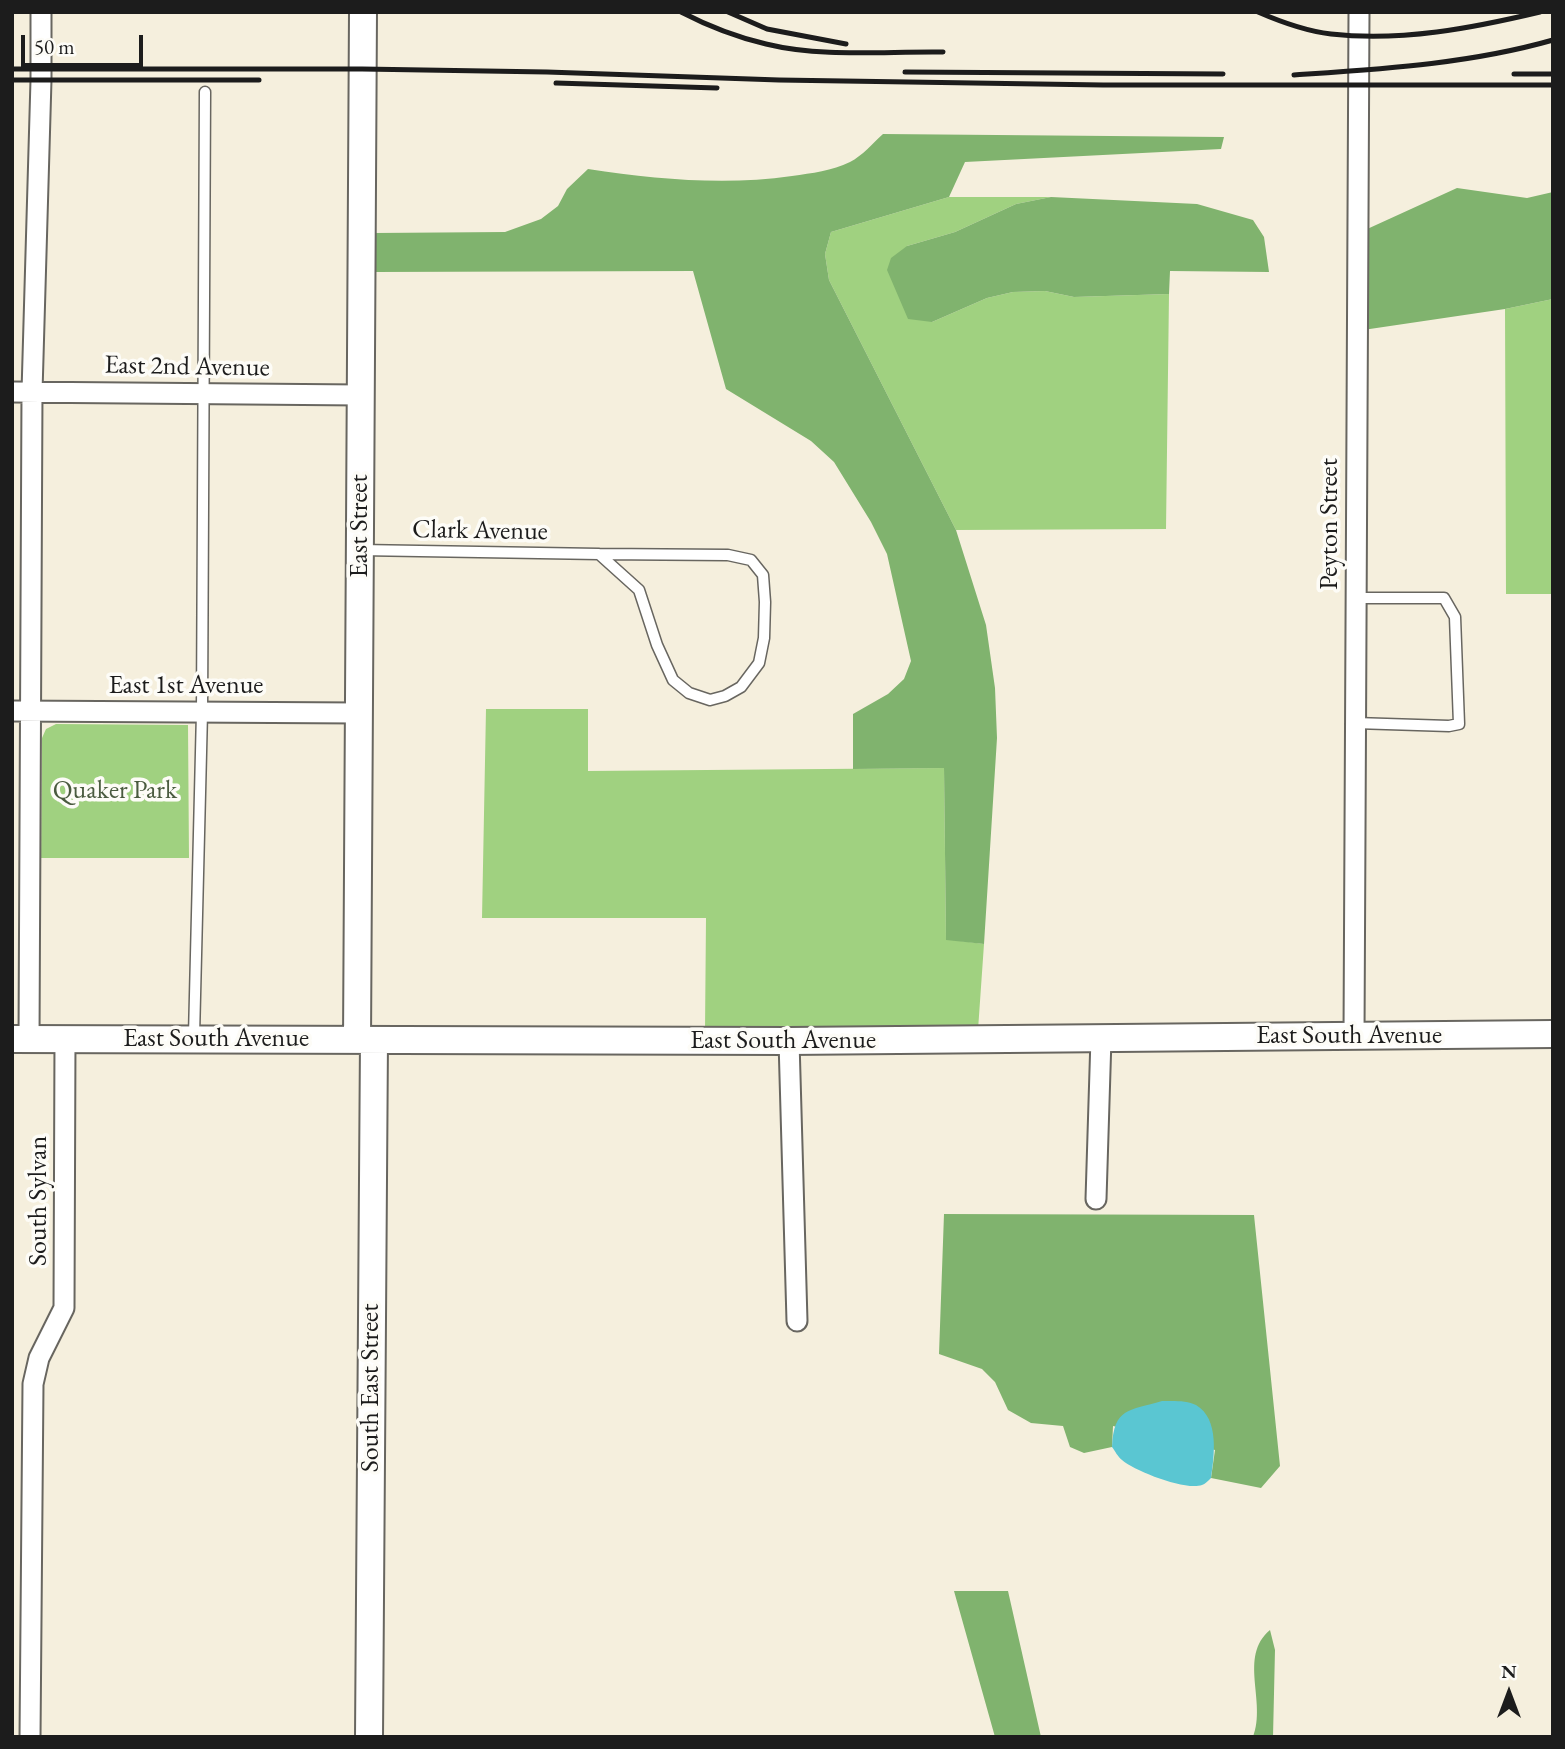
<!DOCTYPE html>
<style>
body{margin:0}
#map{position:relative;width:1565px;height:1749px;overflow:hidden;background:#f5efdd;font-family:"EB Garamond",serif}
canvas{display:block}
.frame{position:absolute;inset:0;border:14px solid #1c1c1c;pointer-events:none}
.north{position:absolute;left:1474px;top:1658px;width:70px;height:70px;-webkit-text-stroke:5px #fdfcf7;paint-order:stroke;rotate:0deg;font-size:19px;font-weight:700;line-height:28px;text-align:center;color:#1c1c1c}
.north::after{content:'';display:block;margin:auto;width:24px;height:32px;background:#1c1c1c;clip-path:polygon(50% 0,100% 100%,50% 72%,0 100%)}
.scale{position:absolute;left:21px;top:35px;width:122px;height:32px;box-sizing:border-box;border:4px solid #1c1c1c;border-top:0;padding-left:9px;font-size:21px;line-height:24px;white-space:nowrap;color:#1c1c1c;-webkit-text-stroke:5px #fdfcf7;paint-order:stroke}
</style>
<div id="map">
<canvas width="1565" height="1749"></canvas>
<div class="frame"></div>
<div class="north">N</div>
<div class="scale">50 m</div>
</div>
<script>
const ctx = document.querySelector('canvas').getContext('2d');
ctx.lineJoin = 'round';
function paint(path, color) {
  ctx.fillStyle = color;
  ctx.fill(path, 'evenodd');
}
function stroke(path, color, width, dash) {
  ctx.strokeStyle = color;
  ctx.lineWidth = width;
  ctx.lineCap = dash ? 'butt' : 'round';
  ctx.setLineDash(dash || []);
  ctx.stroke(path);
}
function drawText(font, color, halo, rows, align = 'center') {
  ctx.font = font + ' "EB Garamond",serif';
  ctx.lineWidth = 7;
  ctx.setLineDash([]);
  ctx.textBaseline = 'middle';
  ctx.strokeStyle = halo;
  ctx.fillStyle = color;
  for (const [text, x, y, turn = 0] of rows) {
    ctx.save();
    ctx.translate(x, y);
    ctx.rotate((+turn || 0) * Math.PI / 180);
    ctx.textAlign = isNaN(turn) ? turn : align;
    if (halo) ctx.strokeText(text, 0, 0);
    ctx.fillText(text, 0, 0);
    ctx.restore();
  }
}
paint(new Path2D(`
 M949 197H1051L1016 204 955 232 907 246 932 322 987 298 1013 292 1045 291 1074 297 1169 294 1166 529 956 530 829 280 825 254 831 232Z
 M1553 299V594H1506L1505 309Z
 M486 709H588V771L944 768 946 939 984 944 978 1030H705L706 918H482Z
 M56 724 188 725 189 858H41L42 738 46 729Z`), '#a0d180');
paint(new Path2D(`
 M883 134 1224 137 1221 149 965 162 949 197 831 232 825 254 829 280 956 530 986 625 995 688 997 738 984 944 946 940 944 768 853 769V714L888 694 904 679 911 661 887 554 871 522 834 462 811 441 726 389 693 271 374 272V233L505 232 541 219 558 206 567 189 588 169C656 179 723 186 792 176 812 173 832 171 850 162 862 156 873 143 883 134Z
 M1457 188 1527 198 1553 192V299L1505 309 1363 330 1365 230Z
 M1051 197 1197 204 1253 220 1264 237 1269 272 1170 271 1169 294 1074 297 1045 291 1013 292 987 298 932 322 908 319 887 270 891 258 907 246 955 232 1016 204Z
 M944 1214 1254 1215 1280 1466 1261 1488 1211 1478 1215 1450 1113 1426 1112 1447 1084 1453 1070 1447 1063 1426 1031 1423 1008 1410 995 1382 982 1369 939 1354Z
 M954 1591H1008L1041 1737H995Z
 M1270 1630 1275 1650 1273 1737H1253C1267 1701 1238 1657 1270 1630Z`), '#80b36e');
paint(new Path2D(`
 M1162 1401C1172 1401 1187 1400 1196 1405 1220 1419 1214 1457 1211 1478 1208 1481 1205 1484 1202 1485 1185 1491 1135 1471 1122 1460 1118 1457 1115 1451 1112 1447 1114 1407 1129 1411 1162 1401Z`), '#5ac6d2');
const lane = new Path2D(`
 M360 550 599 554
 M599 554 728 555 751 560 763 575 765 602 764 638 759 663 741 687 725 696 710 700 689 693 673 680 657 645 639 590Z
 M1355 723 1449 726 1459 724 1455 617 1444 598H1356
 M194 1036 202 712 205 92`);
const street = new Path2D(`
 M12 392 361 395
 M12 711 359 713
 M1354 1036 1359 12
 M29 1039 32 392 41 80V12
 M789 1041 797 1321
 M1096 1199 1101 1038
 M30 1737 33 1384 39 1358 64 1308 65 1039`);
const secondary = new Path2D(`
 M12 1039 789 1041 1553 1034
 M357 1040 363 12
 M369 1737 374 1040`);
stroke(lane, '#686660', 13);
stroke(street, '#686660', 23);
stroke(secondary, '#686660', 30);
stroke(lane, '#fff', 10);
stroke(street, '#fff', 19);
stroke(secondary, '#fff', 26);
stroke(new Path2D(`
 M681 12C708 26 736 37 766 44 823 58 885 51 943 52
 M728 12 767 29 846 44
 M1258 12C1281 22 1305 31 1331 34 1401 42 1473 28 1540 12
 M12 69H362L547 72 779 80 1103 85H1553
 M905 72 1223 74
 M1514 74H1553
 M1294 75C1381 69 1469 64 1553 40
 M12 80H259
 M556 83 717 88`), '#1c1c1c', 5);
drawText('26px', '#1c1c1c', '#fdfcf7', [
 ["East 2nd Avenue",187,367,1],
 ["Peyton Street",1330,524,-90],
 ["East Street",360,526,-90],
 ["Clark Avenue",480,531,1],
 ["East 1st Avenue",186,686],
 ["East South Avenue",1349,1036],
 ["East South Avenue",216,1039],
 ["East South Avenue",783,1041],
 ["South Sylvan",39,1201,-90],
 ["South East Street",371,1388,-90]
]);
drawText('26px', '#4a5b3f', '#fdfcf7', [
 ["Quaker Park",115,791]
]);
</script>
